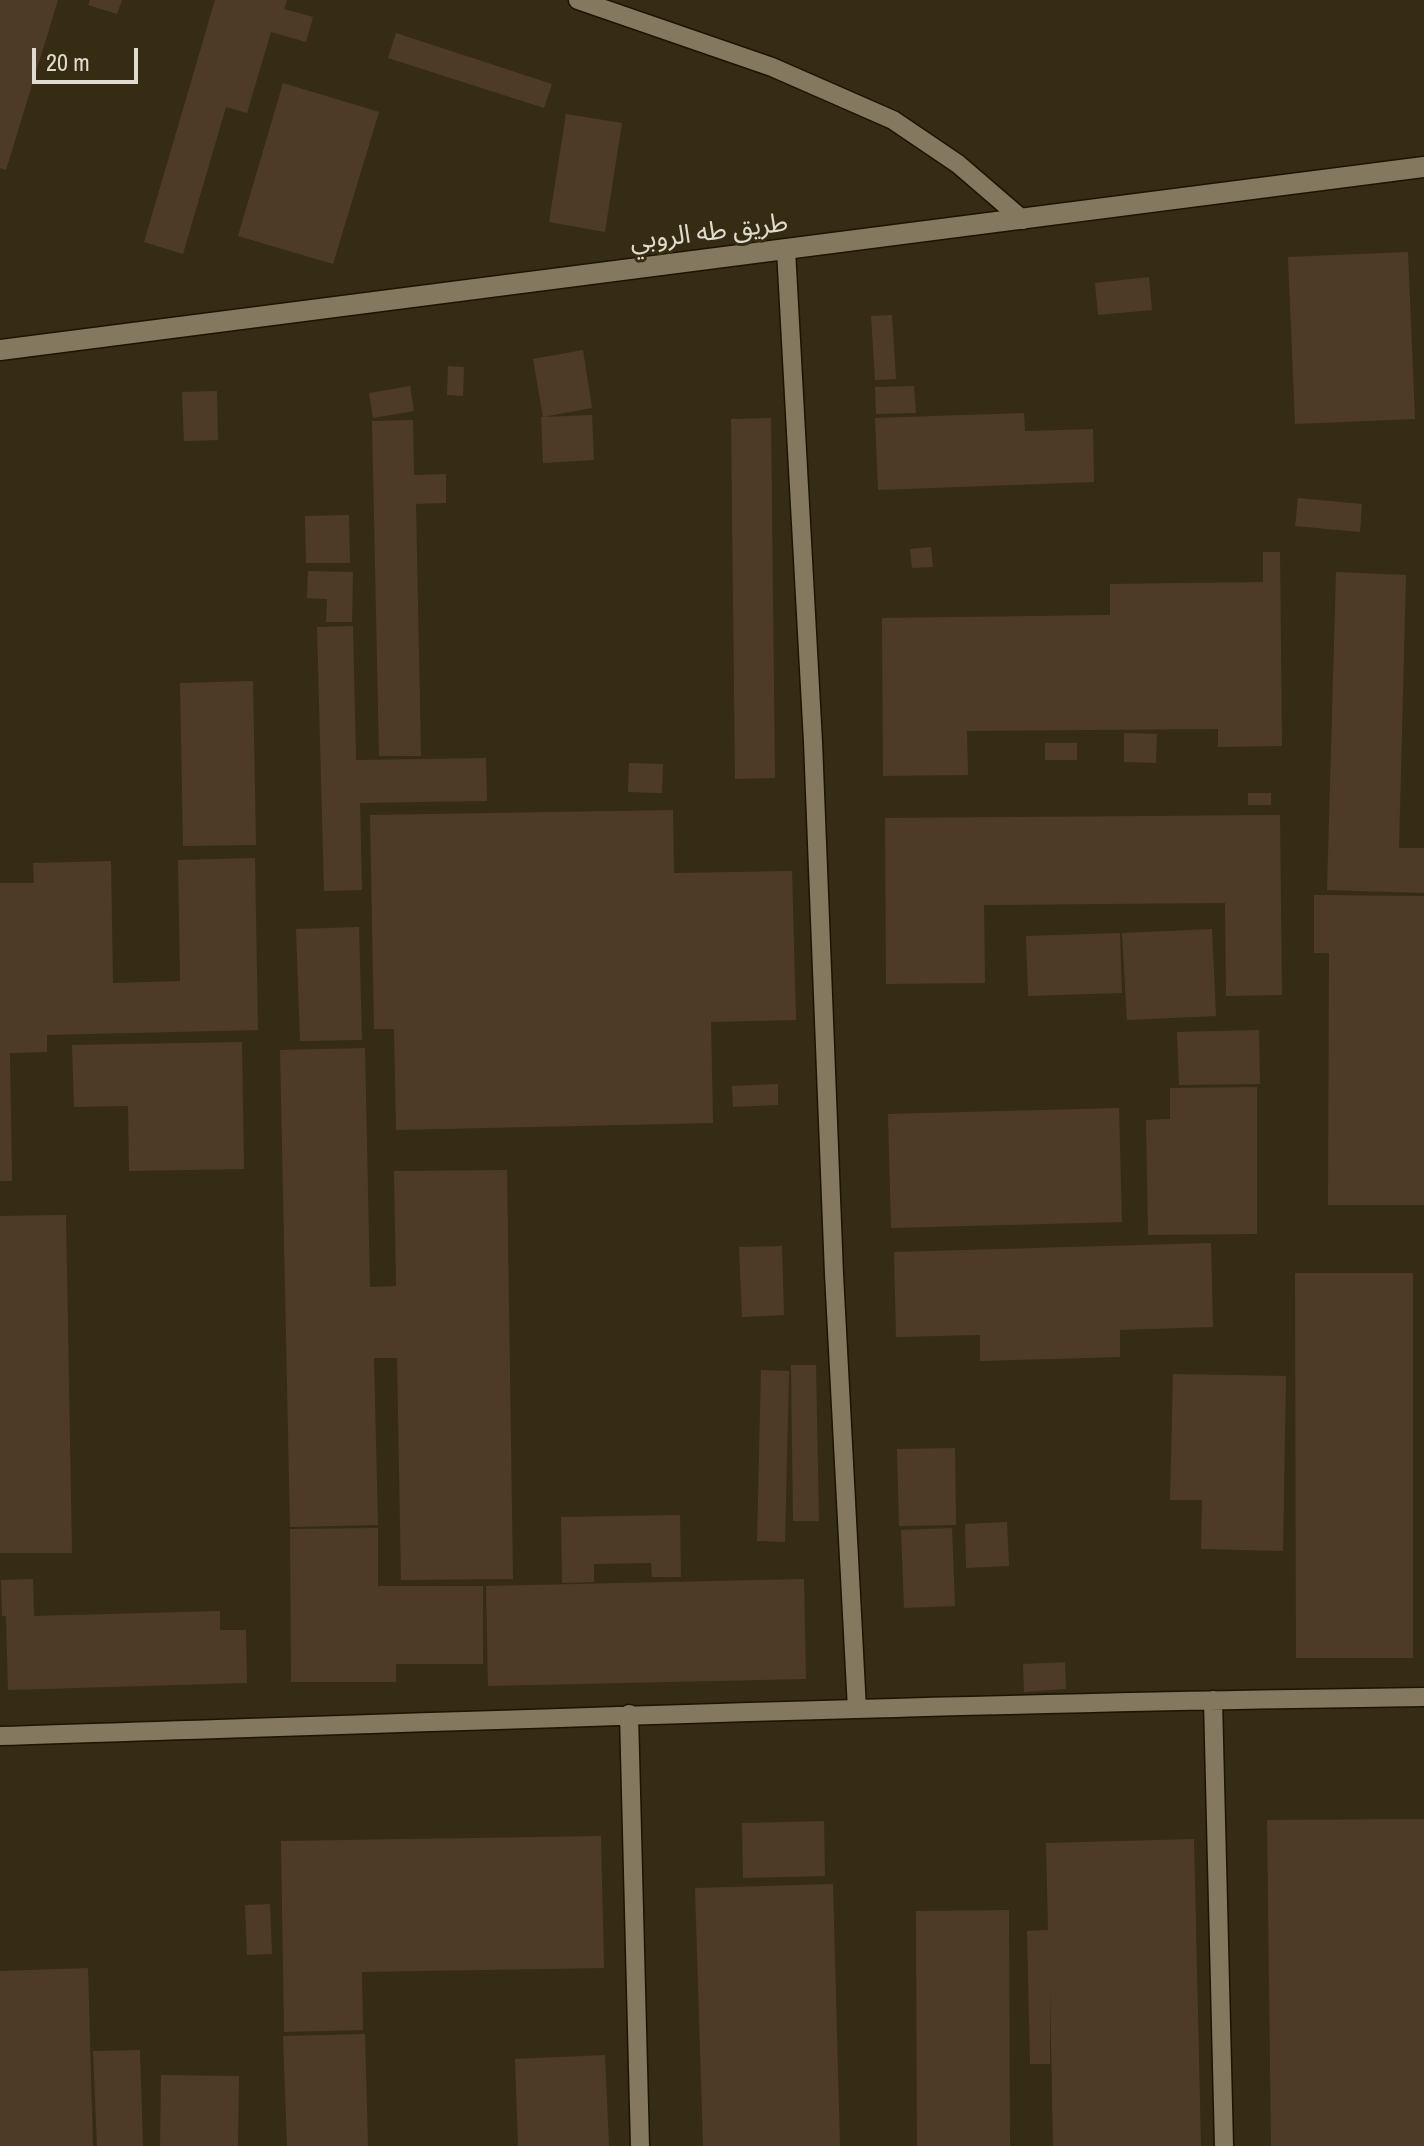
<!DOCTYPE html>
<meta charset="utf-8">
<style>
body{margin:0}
#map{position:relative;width:1424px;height:2146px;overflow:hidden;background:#362c14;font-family:"Archivo Narrow",sans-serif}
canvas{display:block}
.scale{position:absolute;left:32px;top:48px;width:106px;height:36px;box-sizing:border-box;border:4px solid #e1dbcd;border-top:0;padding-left:10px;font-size:24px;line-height:28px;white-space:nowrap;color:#e1dbcd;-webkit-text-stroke:6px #362c14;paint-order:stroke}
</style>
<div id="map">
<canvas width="1424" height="2146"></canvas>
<div class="scale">20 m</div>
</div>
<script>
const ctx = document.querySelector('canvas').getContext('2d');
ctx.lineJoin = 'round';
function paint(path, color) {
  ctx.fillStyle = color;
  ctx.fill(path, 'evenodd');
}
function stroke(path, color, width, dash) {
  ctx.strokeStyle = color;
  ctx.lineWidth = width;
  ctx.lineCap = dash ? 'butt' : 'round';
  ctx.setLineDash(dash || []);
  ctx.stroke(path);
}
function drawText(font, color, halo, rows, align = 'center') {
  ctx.font = font + ' "Archivo Narrow","Noto Sans Arabic",sans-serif';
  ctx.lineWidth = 6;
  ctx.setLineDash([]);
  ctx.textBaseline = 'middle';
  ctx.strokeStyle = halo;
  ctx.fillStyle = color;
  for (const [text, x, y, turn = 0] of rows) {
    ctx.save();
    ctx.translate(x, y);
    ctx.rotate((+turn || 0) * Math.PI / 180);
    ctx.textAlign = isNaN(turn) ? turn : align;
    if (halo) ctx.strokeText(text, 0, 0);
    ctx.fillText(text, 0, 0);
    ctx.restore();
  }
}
paint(new Path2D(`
 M0 0H58L6 170 0 168Z
 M90 0H122L117 14 88 5Z
 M215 0H287L284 9 313 17 306 42 271 32 247 113 226 107 183 254 144 242Z
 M396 33 552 84 544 108 388 58Z
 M283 83 379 112 333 264 238 236Z
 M566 114 622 123 605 232 549 222Z
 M1408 252 1415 419 1295 424 1288 257Z
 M1149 277 1152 310 1098 315 1095 283Z
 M892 315 896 379 875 380 871 316Z
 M583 350 592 408 543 417 592 415 594 460 543 463 541 417H543L533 359Z
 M448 366 464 367 463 396 447 395Z
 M410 386 414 411 373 418 369 393Z
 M914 386 916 413 876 414 875 387Z
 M217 391 218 440 184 441 182 392Z
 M1024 413 1025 431 1093 429 1094 482 878 490 875 418Z
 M771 418 775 778 735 779 731 419Z
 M413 420 414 475 446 474V503L416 504 421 756H379L372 421Z
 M1298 498 1362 504 1360 532 1295 526Z
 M349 515 350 563H306L305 516Z
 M931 547 933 567 912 568 910 549Z
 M1263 552H1280L1282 746 1218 747V729L967 731 968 775 883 776 882 618 1110 615V584L1263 582Z
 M308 571 353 572 352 622H326L327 599 307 598Z
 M1336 572 1406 575 1399 848H1424V893L1327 890Z
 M353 626 356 760 486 758 487 801 360 803 362 890 324 891 317 627Z
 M253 681 256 845 183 846 180 683Z
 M1124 733 1157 734 1156 763 1124 762Z
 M1045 743H1077V760H1045Z
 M629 763 663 764 662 793 628 792Z
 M1248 793H1271V805H1248Z
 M673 810 674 873 792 871 796 1020 711 1022 713 1123 396 1130 394 1029H374L370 815Z
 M1280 815 1282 995 1226 996 1225 903 984 905 985 983 886 984 885 818Z
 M255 858 258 1030 47 1035V1052L10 1053 12 1181H0V883H34L33 863 111 861 113 983 180 981 178 860Z
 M1314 895 1424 896V1205H1328L1329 953H1314Z
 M359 927 362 1040 300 1041 296 929Z
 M1212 929 1216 1016 1127 1020 1122 933Z
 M1120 933 1122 993 1028 996 1026 936Z
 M1259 1030 1260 1084 1179 1085 1177 1032Z
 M242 1042 244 1169 129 1171 128 1106 74 1107 72 1045Z
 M365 1048 370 1287 396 1286 394 1171 507 1170 513 1579 401 1580 397 1358H374L378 1525 290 1527 280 1050Z
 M778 1084V1105L733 1107 732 1086Z
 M1257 1087V1234L1148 1235 1146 1120 1170 1119V1088Z
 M1119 1108 1122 1222 891 1228 888 1114Z
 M66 1215 72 1553H0V1216Z
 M1211 1243 1213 1327 1120 1330V1357L980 1361V1335L896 1337 894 1252Z
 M782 1246 784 1315 742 1317 739 1247Z
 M1295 1273H1413V1658H1296Z
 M791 1365H816L819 1521H793Z
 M761 1370 789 1371 785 1542 757 1541Z
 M1173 1374 1286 1376 1283 1551 1201 1549 1202 1500H1170Z
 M955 1448 956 1525 899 1526 897 1449Z
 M680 1515 681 1577H652L651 1563 594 1564V1582L562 1583 561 1517Z
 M1007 1522 1009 1566 966 1568 965 1524Z
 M378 1528V1586H483V1664H396V1682H291L290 1529Z
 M952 1528 955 1606 904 1608 901 1530Z
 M33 1579 34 1616 220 1611V1630H246L247 1683 8 1690 6 1616H2L1 1580Z
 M804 1579 806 1679 488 1686 486 1586Z
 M1065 1662 1066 1689 1024 1692 1023 1664Z
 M1424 1819V2146H1271L1267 1820Z
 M824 1821 825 1876 743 1878 742 1823Z
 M601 1836 604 1968 362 1972 363 2030 284 2032 281 1841Z
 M1194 1839 1201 2146H1053L1050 1990V2064H1030L1027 1931 1048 1930 1046 1843Z
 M833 1884 840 2146H703L695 1888Z
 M270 1904 272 1954 247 1955 245 1905Z
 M1009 1910 1010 2146H917L916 1911Z
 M88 1968 93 2146H0V1971Z
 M365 2034 368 2146H287L283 2036Z
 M140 2050 143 2146H97L93 2051Z
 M605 2055 609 2146H518L515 2059Z
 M161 2075 239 2076 238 2146H160Z`), '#4d3b28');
const service = new Path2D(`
 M578 0 772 67 893 120 958 164 1023 220
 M786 250 813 742 834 1274 857 1709
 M1213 1700 1224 2146
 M629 1714 640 2146
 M0 1736C475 1721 949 1703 1424 1697`);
const minor = new Path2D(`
 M0 350 1424 167`);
stroke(service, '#1d1400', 21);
stroke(minor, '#1d1400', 23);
stroke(service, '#84785e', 18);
stroke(minor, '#84785e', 20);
drawText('26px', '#e1dbcd', '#362c14', [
 ["طريق طه الروبي",709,233,-7]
]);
</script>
